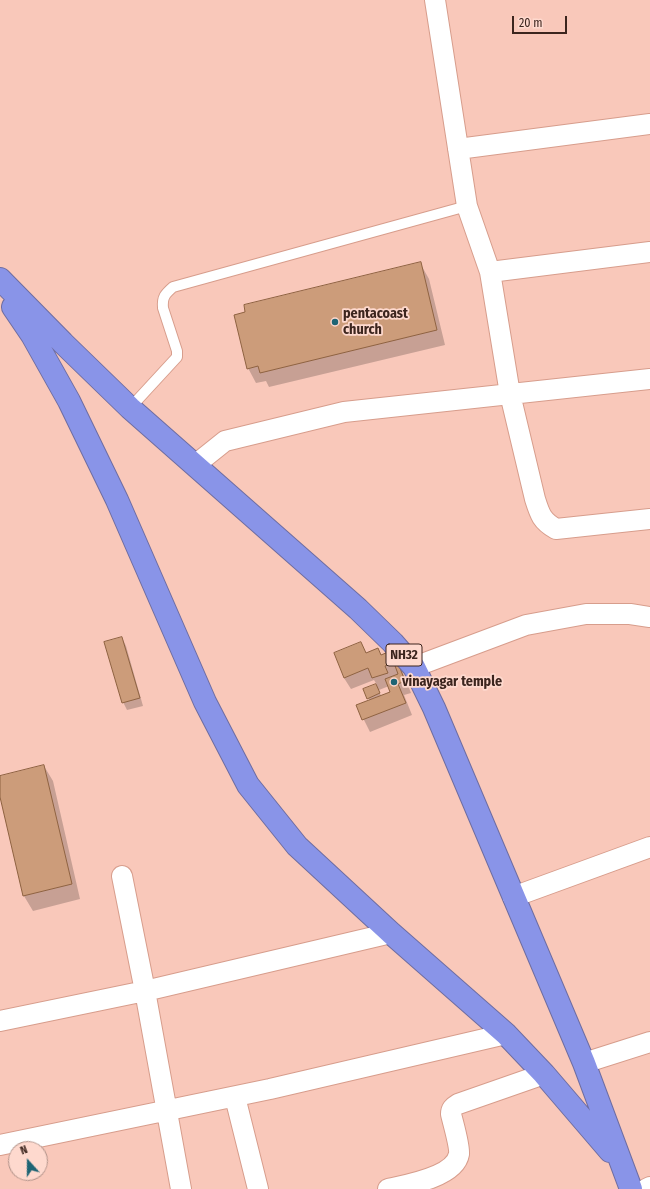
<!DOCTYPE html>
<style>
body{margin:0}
#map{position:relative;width:650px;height:1189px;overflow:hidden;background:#f9c8ba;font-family:"Fira Sans Condensed",sans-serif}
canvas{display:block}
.north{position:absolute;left:8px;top:1141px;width:40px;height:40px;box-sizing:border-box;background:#fed9ce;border:1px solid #b09188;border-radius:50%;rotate:339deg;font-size:11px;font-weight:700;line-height:16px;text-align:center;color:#3c251e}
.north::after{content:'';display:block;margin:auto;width:14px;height:18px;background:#1e6474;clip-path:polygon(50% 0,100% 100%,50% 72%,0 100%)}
.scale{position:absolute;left:512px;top:16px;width:55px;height:18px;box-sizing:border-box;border:2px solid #3c251e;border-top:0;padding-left:5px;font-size:12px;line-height:14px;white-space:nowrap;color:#3c251e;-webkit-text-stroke:3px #fed9ce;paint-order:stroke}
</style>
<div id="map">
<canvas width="650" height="1189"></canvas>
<div class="north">N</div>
<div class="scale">20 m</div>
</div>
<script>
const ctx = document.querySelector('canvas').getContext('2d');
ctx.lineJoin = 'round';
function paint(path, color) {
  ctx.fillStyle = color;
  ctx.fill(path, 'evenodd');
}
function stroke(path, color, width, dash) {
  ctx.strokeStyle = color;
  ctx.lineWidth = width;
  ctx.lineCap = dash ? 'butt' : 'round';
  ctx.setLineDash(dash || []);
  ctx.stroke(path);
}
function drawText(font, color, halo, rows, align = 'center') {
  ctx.font = font + ' "Fira Sans Condensed",sans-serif';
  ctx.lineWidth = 3.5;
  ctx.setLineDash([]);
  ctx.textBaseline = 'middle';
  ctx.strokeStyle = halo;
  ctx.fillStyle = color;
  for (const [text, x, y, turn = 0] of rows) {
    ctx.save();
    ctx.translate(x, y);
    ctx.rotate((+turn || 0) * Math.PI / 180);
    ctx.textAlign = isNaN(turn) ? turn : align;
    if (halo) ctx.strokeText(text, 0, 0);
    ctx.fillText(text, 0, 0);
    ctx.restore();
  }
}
paint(new Path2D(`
 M420 263 429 279 445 345 269 387 266 381 256 383 248 368Z
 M122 638 126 646 143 706 127 710 123 702Z
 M361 644 367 654 378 649 381 656 399 663 411 693 404 695 412 715 370 732 357 706 370 701 365 690 377 685 374 680 351 689 344 678ZM389 686 391 692 381 696 379 690Z
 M44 766 53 781 80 899 33 911 24 896 0 793V777Z`), '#0003');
const building = new Path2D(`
 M421 262 437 330 260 373 258 366 247 369 234 315 245 312 244 305Z
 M122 637 140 698 122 703 104 642Z
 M361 642 366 653 378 648 381 655 393 650 405 681 398 684 406 703 362 720 356 705 390 692 385 679 398 674 394 663 385 666 388 673 372 678 368 668 344 678 334 653Z
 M376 684 380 693 367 699 363 689Z
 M44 765 72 884 23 896 0 797V776Z`);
paint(building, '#cc9c7a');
stroke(building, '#8e6241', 1);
const lane = new Path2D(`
 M130 408 177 357V351L163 308C162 297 165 294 173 287L467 206`);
const street = new Path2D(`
 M435 0 467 206 490 272 510 394 535 499C540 515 542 521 556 529L650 519
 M458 149 650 124
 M490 272 650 252
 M195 465 225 441 344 412 650 379
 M414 667 526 625 586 614H630L650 617
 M122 876 145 991 181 1189
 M513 897 650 847
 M0 1021 145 991 391 933
 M584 1063 650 1042
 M235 1097 258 1189
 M0 1145 270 1089 506 1034
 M388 1189C407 1185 455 1177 459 1154 460 1146 453 1123 451 1114 451 1109 453 1107 458 1104L544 1074
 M646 1189 650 1187`);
const highway = new Path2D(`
 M0 279 63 343 130 408 358 609 393 643 414 667 434 708 584 1063 631 1189
 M13 307 32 335 69 401 117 500 205 702 248 785 297 846 391 933 506 1034 544 1074 610 1151`);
stroke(lane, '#d79d8c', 12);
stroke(street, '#d79d8c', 22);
stroke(highway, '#6e6da1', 24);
stroke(lane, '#fff', 10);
stroke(street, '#fff', 20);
stroke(highway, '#8994e8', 22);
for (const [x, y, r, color] of [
 [335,322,4,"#1e6474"],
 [394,682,4,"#1e6474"]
]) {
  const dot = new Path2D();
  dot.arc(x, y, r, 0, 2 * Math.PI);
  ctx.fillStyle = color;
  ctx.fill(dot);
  stroke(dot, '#fed9ce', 1.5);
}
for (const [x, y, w] of [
 [404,655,36]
]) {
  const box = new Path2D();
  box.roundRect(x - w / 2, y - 11, w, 22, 3);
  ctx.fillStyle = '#fed9ce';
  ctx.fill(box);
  stroke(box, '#3c251e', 1);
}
drawText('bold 13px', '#3c251e', null, [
 ["NH32",404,655]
]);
drawText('bold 14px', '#3c251e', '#fed9ce', [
 ["pentacoast",343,314],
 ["church",343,330],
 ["vinayagar temple",402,682]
], 'left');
</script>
